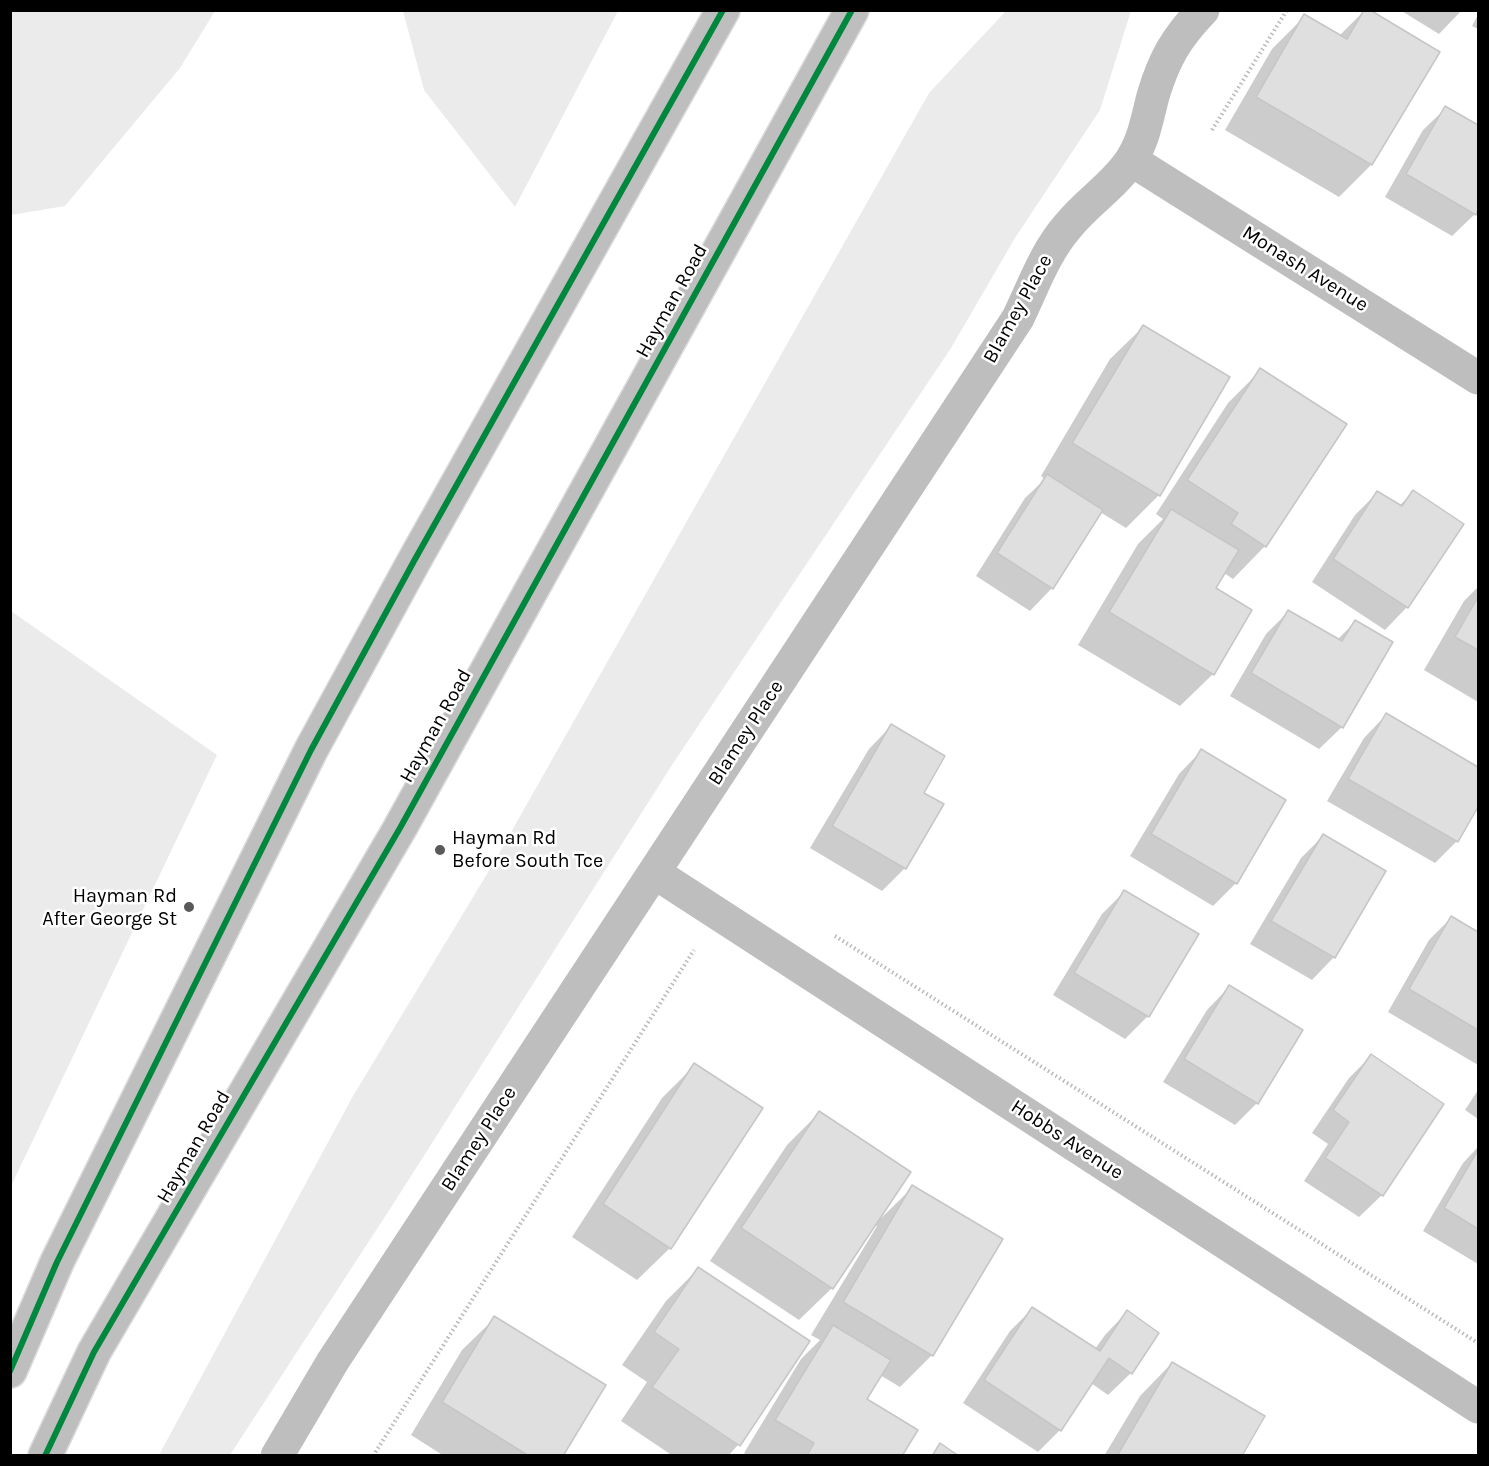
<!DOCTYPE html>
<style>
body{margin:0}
#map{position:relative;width:1489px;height:1466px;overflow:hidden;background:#fff;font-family:Karla,sans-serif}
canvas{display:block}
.frame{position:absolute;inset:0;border:12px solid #000;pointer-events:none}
</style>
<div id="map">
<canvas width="1489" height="1466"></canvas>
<div class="frame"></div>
</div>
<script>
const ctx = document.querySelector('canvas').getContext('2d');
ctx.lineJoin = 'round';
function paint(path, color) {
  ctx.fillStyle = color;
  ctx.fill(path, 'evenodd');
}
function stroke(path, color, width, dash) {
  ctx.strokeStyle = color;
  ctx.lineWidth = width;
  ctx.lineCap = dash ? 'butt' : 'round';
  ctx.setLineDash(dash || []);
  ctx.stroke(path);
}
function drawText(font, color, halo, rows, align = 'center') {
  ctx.font = font + ' Karla,sans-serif';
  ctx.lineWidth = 5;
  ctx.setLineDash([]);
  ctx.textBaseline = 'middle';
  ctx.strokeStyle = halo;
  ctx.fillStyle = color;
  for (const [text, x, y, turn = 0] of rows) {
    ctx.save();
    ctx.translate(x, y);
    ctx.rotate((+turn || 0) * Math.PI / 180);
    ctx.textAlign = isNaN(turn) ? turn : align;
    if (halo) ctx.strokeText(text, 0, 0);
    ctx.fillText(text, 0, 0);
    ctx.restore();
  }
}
paint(new Path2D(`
 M11 10 215 11 180 68 65 206 11 215Z
 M403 11H618L515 207 424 90Z
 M1006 11H1131L1100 110 1015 238 951 348 672 765 399 1195 230 1455H159L353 1096 493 864 929 93Z
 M11 611 217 755 11 1186Z`), '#ebebeb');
paint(new Path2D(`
 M1365 10 1371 165 1339 197 1225 130 1272 49 1305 16 1339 36Z
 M1400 10H1462L1439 34Z
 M1478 15V29L1472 26Z
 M1446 108 1478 127V207L1475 214 1452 236 1385 197 1423 130Z
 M1143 327 1159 495 1126 528 1100 512 1052 588 1030 611 976 576 1025 498 1045 479 1041 476 1110 359Z
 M1261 370 1265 546 1233 579 1224 573 1214 589 1213 674 1180 706 1078 645 1138 544 1163 519 1156 514 1228 403Z
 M1413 492 1407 607 1385 630 1312 582 1355 515 1377 493 1399 506Z
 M1478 587V702L1424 670 1464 601Z
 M1288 612 1337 640 1355 622 1342 727 1319 749 1230 696 1266 634Z
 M1386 715 1478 768V804L1457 841 1435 863 1327 801 1364 738Z
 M891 726 922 793 942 805 905 868 882 891 810 848 869 749Z
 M1201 751 1284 801 1236 883 1213 906 1130 856 1179 774Z
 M1323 836 1334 957 1312 980 1250 944 1301 858Z
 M1124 892 1197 934 1148 1016 1125 1039 1053 995 1102 914Z
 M1451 918 1478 934V1065L1388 1012 1429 940Z
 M1229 987 1257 1103 1235 1125 1163 1082 1207 1010Z
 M1371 1056 1382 1195 1359 1217 1304 1181 1328 1144 1312 1133 1349 1078Z
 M695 1065 670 1248 637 1280 572 1237 662 1098Z
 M1478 1090V1119L1465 1110Z
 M819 1113 877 1222 913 1187 932 1355 900 1387 880 1375 865 1400 901 1456H748L744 1453 801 1359 820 1340 811 1335 877 1226 874 1224 832 1288 799 1320 710 1261 787 1145Z
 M1478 1147V1264L1423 1231 1463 1163Z
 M698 1269 808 1342 738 1445 728 1456H673L621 1421 647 1382 622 1365 666 1301Z
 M1032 1309 1095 1349 1105 1335 1127 1312 1131 1373 1108 1395 1091 1383 1060 1430 1038 1452 963 1403 1010 1331Z
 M495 1318 561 1456H444L411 1435 462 1350Z
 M1172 1363 1240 1456H1104L1140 1396Z`), '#0003');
const building = new Path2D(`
 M1364 10H1370L1440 52 1372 165 1256 97 1304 14 1347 39Z
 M1445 106 1478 125V210L1476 215 1406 174Z
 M1143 325 1230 377 1160 496 1072 443Z
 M1260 368 1347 424 1266 547 1231 524 1238 513 1187 480Z
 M1047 474 1103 510 1053 589 997 553Z
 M1413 490 1464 524 1408 608 1333 559 1377 491 1402 506Z
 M1171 509 1239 550 1216 588 1252 610 1214 675 1109 612Z
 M1478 597V650L1455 637Z
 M1288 610 1342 641 1355 620 1393 642 1343 728 1251 673Z
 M1386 713 1478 767V807L1458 842 1348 779Z
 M891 724 945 756 924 793 944 804 906 869 832 826Z
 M1201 749 1286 800 1237 884 1151 834Z
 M1323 834 1386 871 1335 958 1271 921Z
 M1124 890 1199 934 1149 1017 1074 973Z
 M1451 916 1478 932V1030L1409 989Z
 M1229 985 1303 1030 1258 1104 1184 1059Z
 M1371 1054 1444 1104 1383 1196 1325 1158 1349 1122 1333 1110Z
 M694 1063 763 1108 671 1249 603 1204Z
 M819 1111 911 1172 833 1289 741 1228Z
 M1478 1150V1229L1444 1208Z
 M912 1185 1003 1239 933 1356 843 1302Z
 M698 1267 810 1341 740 1446 652 1387 679 1349 654 1332Z
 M1032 1307 1100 1351 1127 1310 1159 1333 1132 1374 1109 1358 1061 1431 984 1380Z
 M494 1316 606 1385 563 1456H529L442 1402Z
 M833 1325 891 1360 867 1399 918 1430 902 1456H807L814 1443 775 1420Z
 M1172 1362 1265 1416 1242 1456H1117Z
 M940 1443 959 1456H932Z`);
paint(building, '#dfdfdf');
stroke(building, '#c6c6c6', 1.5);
const primary = new Path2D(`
 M10 1371 57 1262 311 750 414 561 723 10
 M45 1456 94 1352 400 828 852 10`);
stroke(primary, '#dbdbdb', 36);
stroke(new Path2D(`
 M1212 130 1287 10
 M835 936 1478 1343
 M373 1456 694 950`), '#b9b9b9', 4, [1.5, 3]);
stroke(new Path2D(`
 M1131 160 1478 378
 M655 873 1478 1407
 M277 1456 333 1361 1018 318C1033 287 1045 252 1068 226 1087 202 1114 186 1131 160 1144 140 1147 119 1153 96 1164 59 1176 38 1203 10`), '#bebebe', 33);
stroke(primary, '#bebebe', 33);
stroke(new Path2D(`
 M10 1371 57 1262 311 750 414 561 723 10
 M45 1456 94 1352 400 828 852 10`), '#00873e', 6);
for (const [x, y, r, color] of [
 [440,850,6,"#595959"],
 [189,907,6,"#595959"]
]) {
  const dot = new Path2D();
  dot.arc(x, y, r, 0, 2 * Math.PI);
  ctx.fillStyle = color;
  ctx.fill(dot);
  stroke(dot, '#fff', 2);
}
drawText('20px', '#000', '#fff', [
 ["Monash Avenue",1305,269,32],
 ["Hayman Road",672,301,-61],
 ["Blamey Place",1018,309,-61],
 ["Hayman Road",436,726,-61],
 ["Blamey Place",746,733,-57],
 ["Blamey Place",479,1139,-57],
 ["Hobbs Avenue",1067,1140,33],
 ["Hayman Road",194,1147,-60]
]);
drawText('20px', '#000', '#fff', [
 ["Hayman Rd",452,838],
 ["Before South Tce",452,861],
 ["Hayman Rd",177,896,"right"],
 ["After George St",177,919,"right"]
], 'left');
</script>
